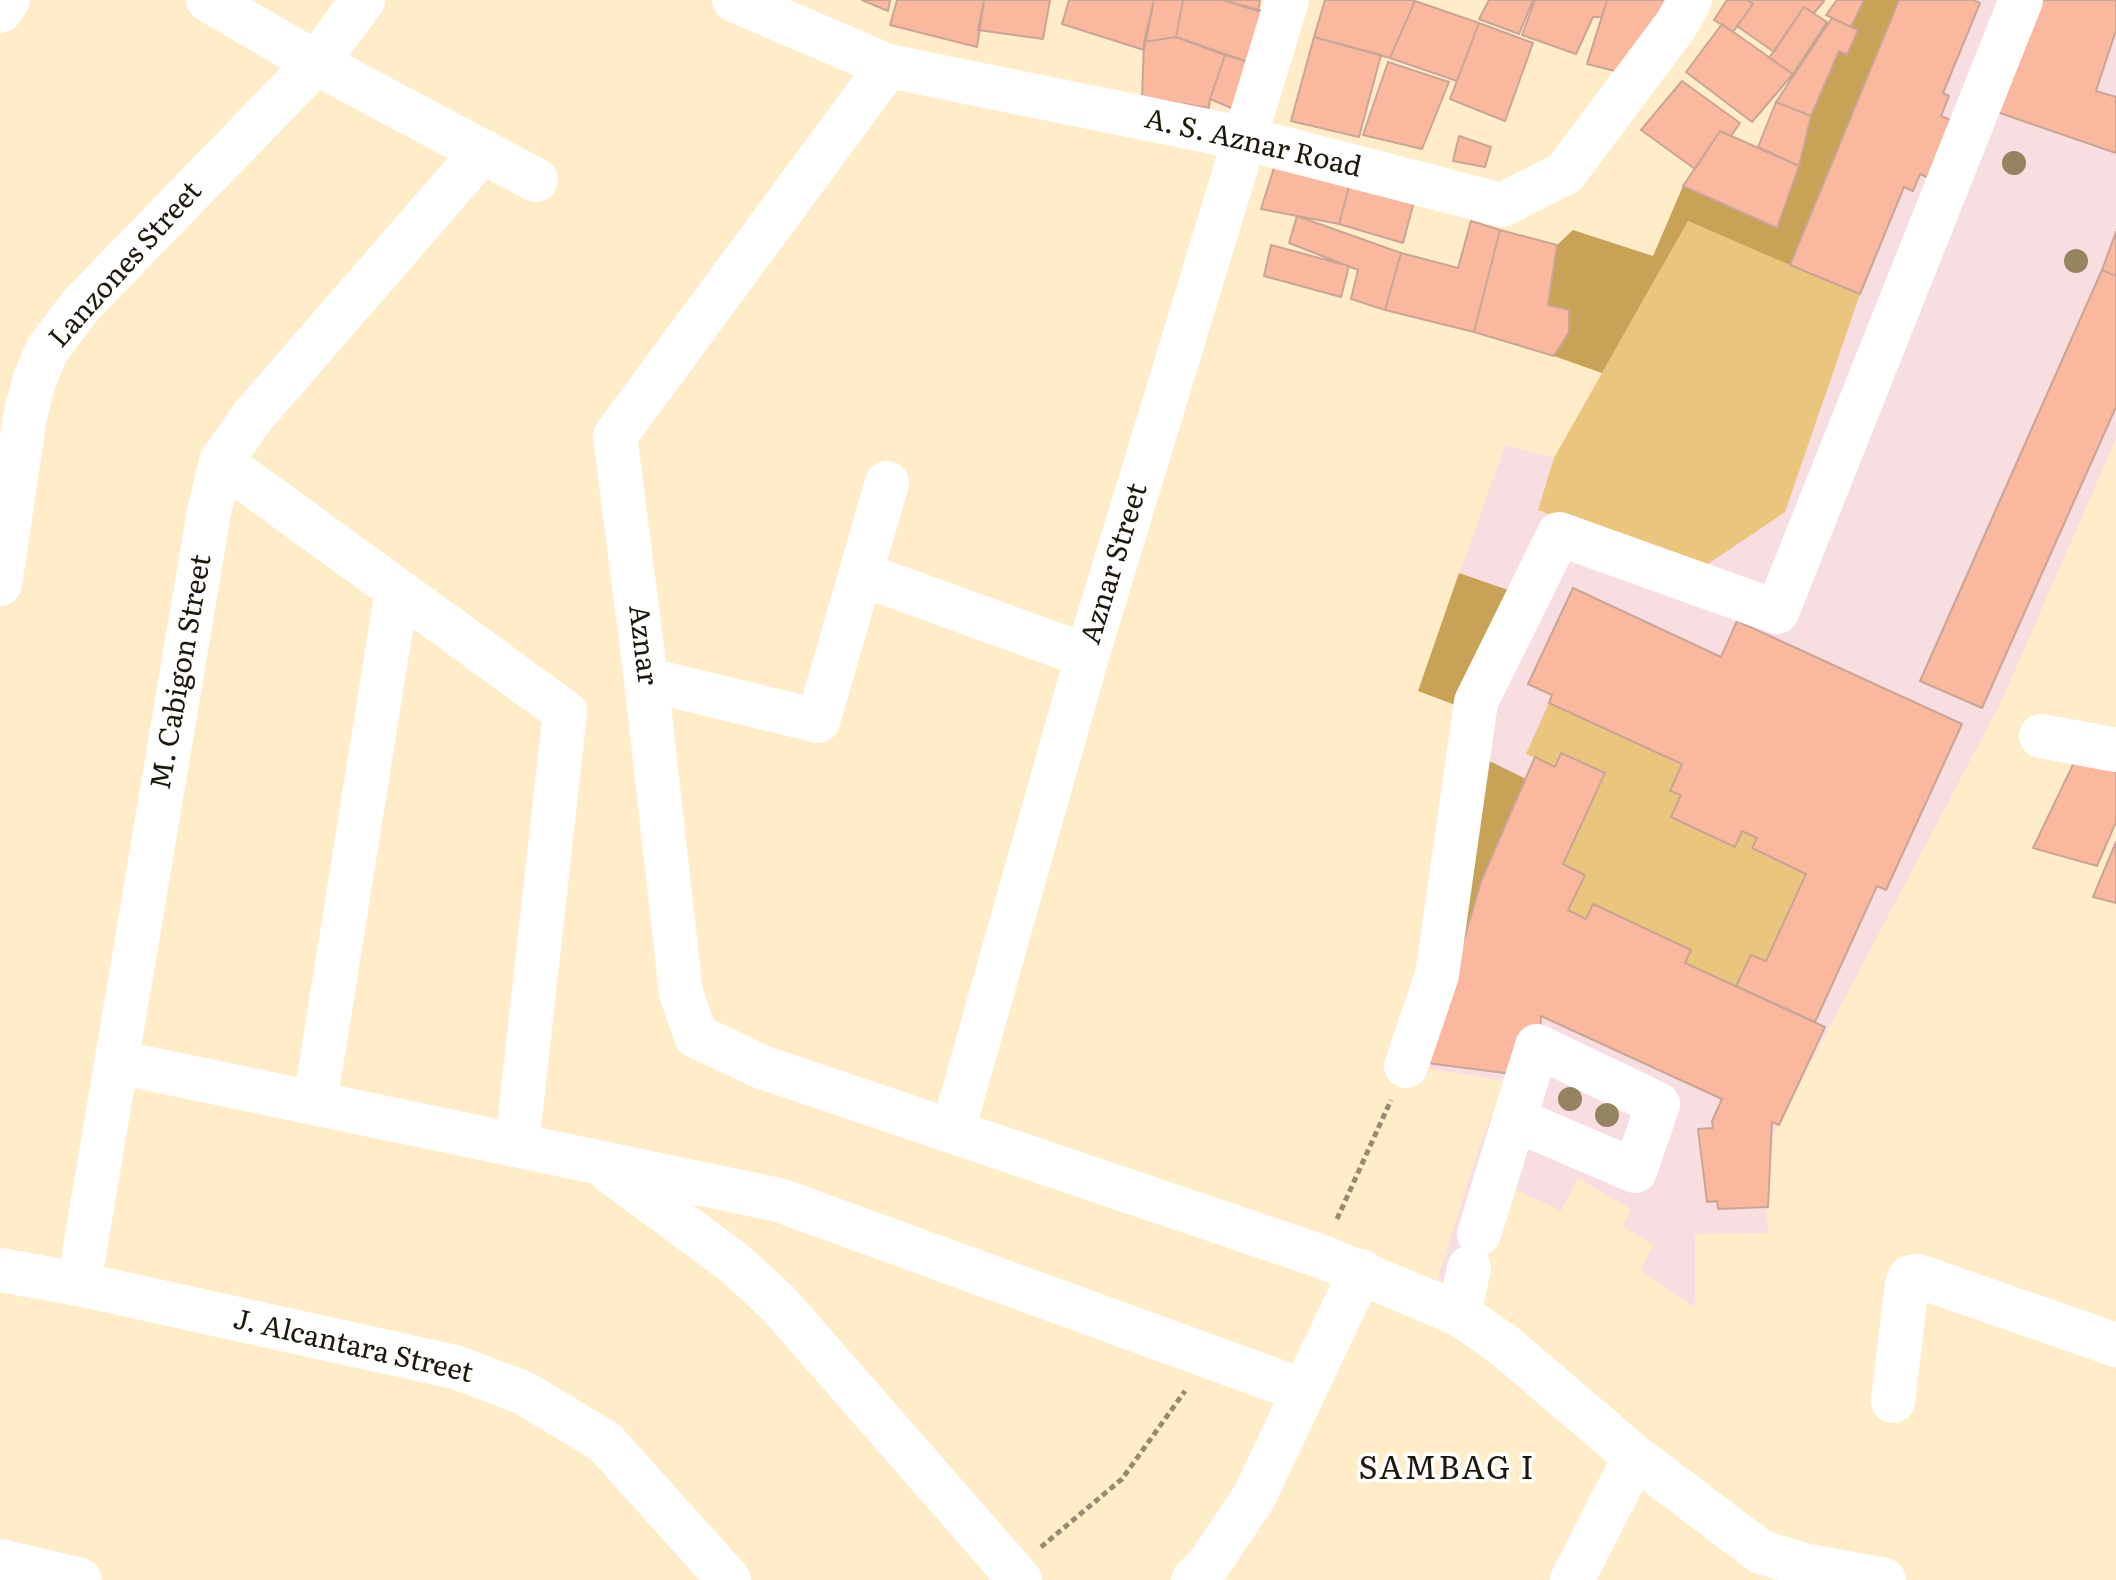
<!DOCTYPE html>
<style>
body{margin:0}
canvas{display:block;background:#ffedca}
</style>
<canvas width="2116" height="1580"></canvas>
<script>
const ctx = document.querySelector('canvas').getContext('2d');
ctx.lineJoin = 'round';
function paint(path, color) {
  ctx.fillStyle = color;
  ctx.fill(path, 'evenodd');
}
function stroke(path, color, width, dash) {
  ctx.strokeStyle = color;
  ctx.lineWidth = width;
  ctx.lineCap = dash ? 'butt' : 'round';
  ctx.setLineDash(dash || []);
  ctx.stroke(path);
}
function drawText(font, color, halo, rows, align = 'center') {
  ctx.font = font + ' Literata,serif';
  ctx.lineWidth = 7;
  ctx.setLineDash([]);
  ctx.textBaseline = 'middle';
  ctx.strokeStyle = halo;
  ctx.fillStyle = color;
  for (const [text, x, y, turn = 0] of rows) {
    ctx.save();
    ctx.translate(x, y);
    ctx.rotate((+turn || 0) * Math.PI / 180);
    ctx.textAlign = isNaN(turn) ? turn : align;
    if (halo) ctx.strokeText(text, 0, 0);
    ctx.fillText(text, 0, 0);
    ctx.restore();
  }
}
paint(new Path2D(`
 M1870 0H2116V439L2002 700 1770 1140 1767 1217 1769 1233 1695 1234V1308L1640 1270 1654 1245 1622 1226 1631 1209 1578 1178 1561 1211 1508 1186 1469 1300 1438 1278 1478 1151 1505 1081 1412 1066 1457 705 1418 691 1505 445 1554 458 1701 196 1784 236Z`), '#f8dde1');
paint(new Path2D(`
 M1688 221 1860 294 1785 512 1696 572 1538 510 1554 458Z
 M1549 703 1682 764 1670 790 1681 795 1671 818 1735 846 1742 831 1757 838 1752 849 1806 874 1766 961 1751 955 1736 986 1685 963 1690 950 1593 904 1586 919 1568 910 1585 875 1563 864 1555 767 1526 754Z`), '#eac57d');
paint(new Path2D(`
 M1864 0H1899L1790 265 1688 221 1602 373 1554 356 1569 332V310L1548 305 1557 245 1573 230 1653 256 1683 186 1777 228 1799 166 1811 116 1839 51 1847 54 1858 30 1851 27Z
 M1459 573 1511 591 1469 751 1526 779 1482 879 1451 977 1458 706 1418 691Z`), '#c8a257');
const building = new Path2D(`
 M862 0H890L888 11Z
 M897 0H984L977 47 890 25Z
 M984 0H1050L1043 39 978 30Z
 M1069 0H1154L1144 50 1062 24Z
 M1154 0H1183L1176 37 1144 42Z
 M1183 0H1222L1271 13 1254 64 1176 37Z
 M1222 0H1260L1258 11Z
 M1325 0H1412L1415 1 1390 58 1314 37Z
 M1489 0H1533L1519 34 1479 19Z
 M1535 0H1607L1602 17H1593L1576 54 1522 35Z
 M1607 0H1680L1623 73 1587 64Z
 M1727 0H1747L1753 4 1733 32 1714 20Z
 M1747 0H1822L1824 1 1814 13 1804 7 1774 52 1737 26 1753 4Z
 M1837 0H1864L1851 27 1826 15Z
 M1899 0H1973L1980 3 1943 93 1949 96 1941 116 1960 124 1936 181 1920 174 1913 191 1904 187 1860 294 1790 265Z
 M2042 0H2116V30L2096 91 2116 97V153L1997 112Z
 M1415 1 1479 23 1457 81 1390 58Z
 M1804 7 1827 22 1793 74 1769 58Z
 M1832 18 1858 30 1847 55 1839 51 1811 116 1776 102Z
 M1479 23 1533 43 1505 121 1450 99Z
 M1722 24 1793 74 1752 122 1686 72Z
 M1176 37 1225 55 1210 99 1209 108 1142 97 1144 42Z
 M1314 37 1381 55 1359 137 1291 121Z
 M1225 55 1254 64 1241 112 1210 99Z
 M1388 62 1449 82 1422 149 1363 135Z
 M1682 81 1740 123 1731 136 1720 131 1695 169 1641 130Z
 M1776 102 1811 116 1799 166 1758 147Z
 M1720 131 1799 166 1777 228 1683 186Z
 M1459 136 1491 147 1485 167 1453 161Z
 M1278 155 1352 176 1339 224 1261 209Z
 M1352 176 1416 194 1403 243 1339 224Z
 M1297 216 1401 253 1385 310 1351 299 1358 270 1289 243Z
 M1471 221 1500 230 1474 332 1385 310 1401 253 1458 268Z
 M1500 230 1557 245 1548 305 1569 310V332L1554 356 1474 332Z
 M2116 232V276L2102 270Z
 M1271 245 1349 266 1341 297 1264 276Z
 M2102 270 2116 276V407L1982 708 1920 681Z
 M1573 588 1721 657 1737 621 1962 724 1886 890 1877 886 1815 1022 1736 986 1751 955 1766 961 1806 874 1752 848 1757 838 1742 831 1735 847 1671 817 1681 795 1670 791 1682 764 1549 703 1552 695 1528 684Z
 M2080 750 2116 759V822L2097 866 2033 848Z
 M1561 753 1605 773 1563 864 1585 875 1568 910 1586 919 1593 904 1691 950 1685 963 1825 1027 1779 1125 1772 1122 1768 1207 1718 1209 1717 1201 1707 1202 1698 1129 1713 1128 1712 1121 1722 1099 1541 1016 1540 1036 1520 1075 1427 1063 1482 879 1535 757 1555 767Z
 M2116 842V903L2093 897Z`);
paint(building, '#fab99f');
stroke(building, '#caa596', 2);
stroke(new Path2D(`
 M1337 1219 1391 1100
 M1041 1547 1122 1479 1185 1391`), '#968a71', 5, [6, 4]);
stroke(new Path2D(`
 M208 0 316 63 536 180
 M734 0 888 66 1247 139 1502 205 1565 173 1676 25 1690 0
 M0 11 8 0
 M888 66 615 436 646 679 681 993 696 1036 762 1067 1320 1256 1459 1314 1504 1345 1635 1457 1761 1552 1808 1566 1884 1580
 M221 462 565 712 517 1145
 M861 574 1087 656
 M0 584 25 417 34 381 47 350 81 305 316 63 363 0
 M646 679 818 721 887 483
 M2041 736 2116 750
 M117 1062 779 1200 1304 1391
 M1406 1066 1437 975 1476 702 1559 534 1777 612 2021 0
 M315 1103 397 590
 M953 1130 1087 656 1287 0
 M610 1171 733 1262 777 1302 1020 1580
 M1479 1234 1537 1046 1658 1104 1635 1171 1514 1119
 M0 1270 79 1284 455 1367 524 1393 605 1442 729 1580
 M79 1284 209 512 221 462 252 417 483 151
 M1459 1314 1469 1268
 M1893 1401 1907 1284 1910 1277 1918 1276 2116 1345
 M0 1561 80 1580
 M1193 1580 1209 1564 1254 1497 1361 1271
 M1572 1580 1635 1457`), '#fff', 44);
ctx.fillStyle = '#958462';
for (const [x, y] of [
 [2014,163],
 [2076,261],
 [1570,1099],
 [1607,1115]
]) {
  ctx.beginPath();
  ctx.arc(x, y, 12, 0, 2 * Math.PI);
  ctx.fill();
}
drawText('28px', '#1e180b', '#fff', [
 ["A. S. Aznar Road",1253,144,13],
 ["Lanzones Street",126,265,-48],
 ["Aznar Street",1115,564,-73],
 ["Aznar",642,645,83],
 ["M. Cabigon Street",182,672,-80],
 ["J. Alcantara Street",353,1347,13]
]);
ctx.letterSpacing = '2px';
drawText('32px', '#1e180b', '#fff', [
 ["SAMBAG I",1447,1470]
]);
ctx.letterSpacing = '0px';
</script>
